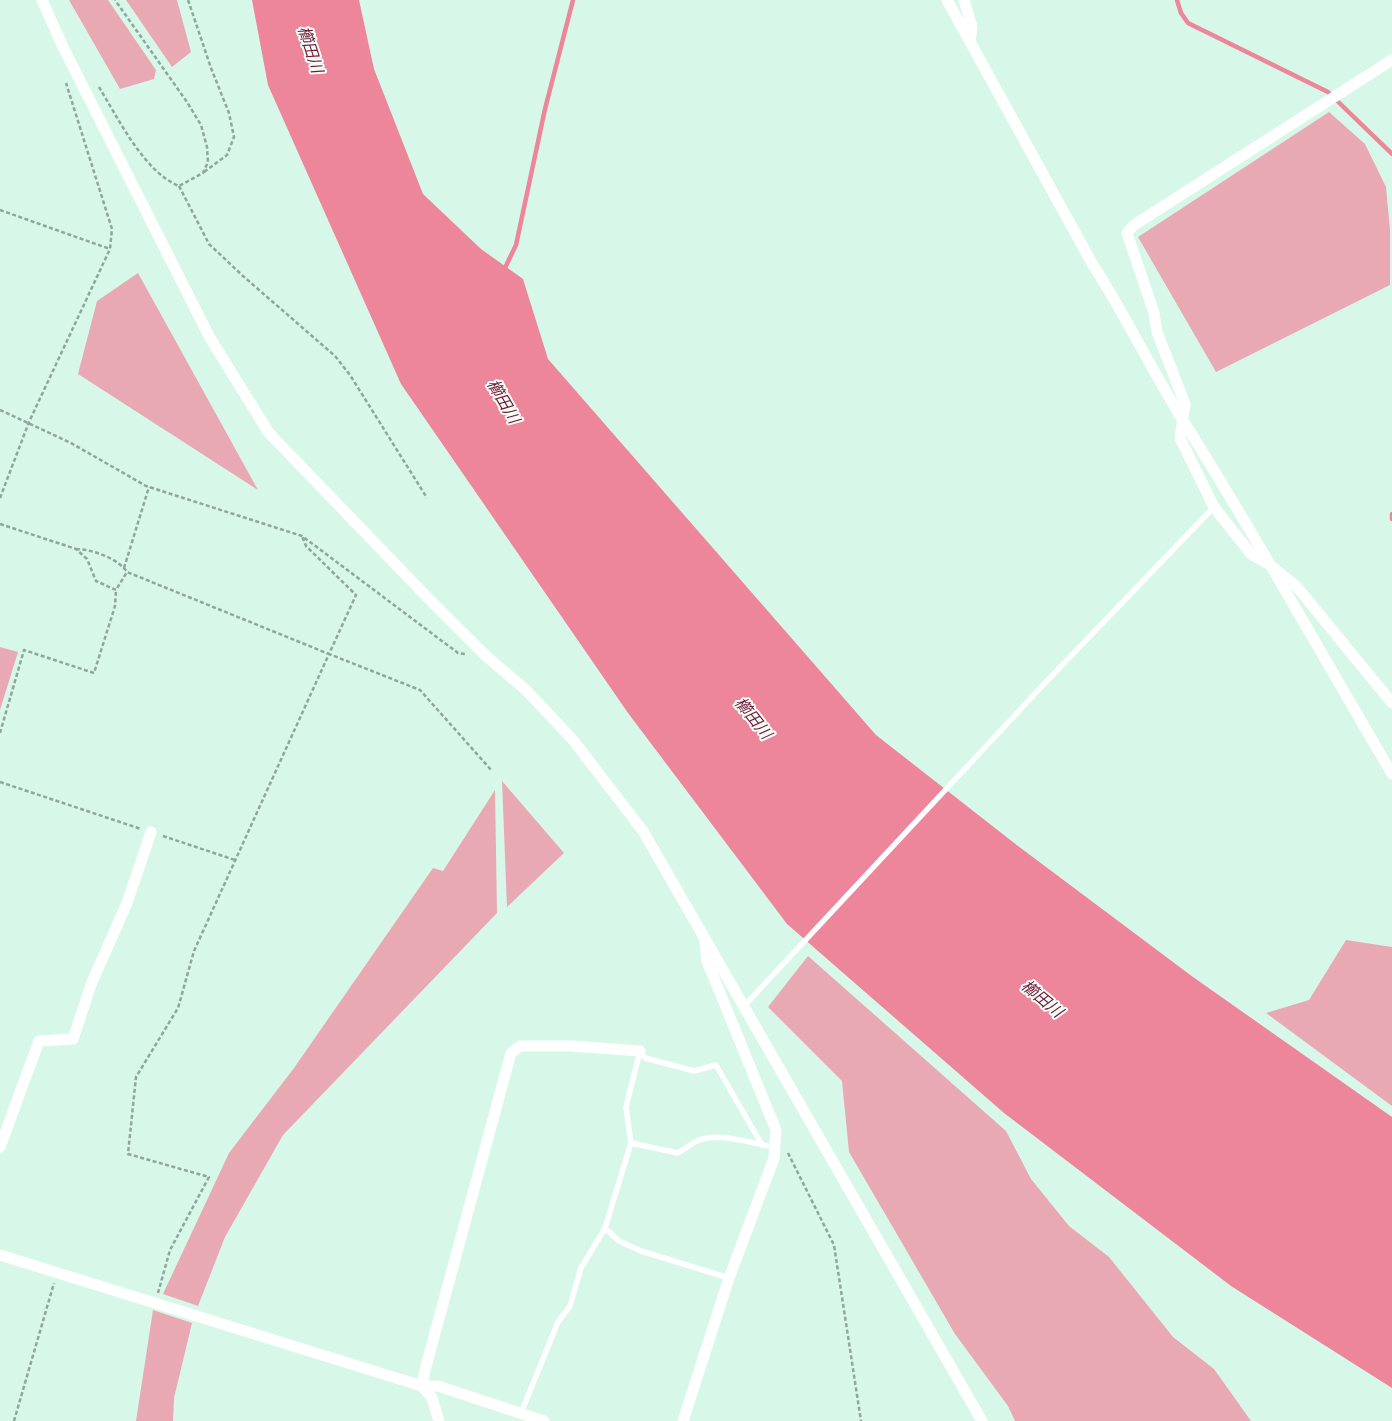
<!DOCTYPE html>
<meta charset="utf-8">
<style>
body{margin:0}
canvas{display:block;background:#d7f7e8}
</style>
<canvas width="1392" height="1421"></canvas>
<script>
const ctx = document.querySelector('canvas').getContext('2d');
ctx.lineJoin = 'round';
function paint(path, color) {
  ctx.fillStyle = color;
  ctx.fill(path, 'evenodd');
}
function stroke(path, color, width, dash) {
  ctx.strokeStyle = color;
  ctx.lineWidth = width;
  ctx.lineCap = dash ? 'butt' : 'round';
  ctx.setLineDash(dash || []);
  ctx.stroke(path);
}
function drawText(font, color, halo, rows, align = 'center') {
  ctx.font = font + ' Jost,"Noto Sans JP",sans-serif';
  ctx.lineWidth = 4;
  ctx.setLineDash([]);
  ctx.textBaseline = 'middle';
  ctx.strokeStyle = halo;
  ctx.fillStyle = color;
  for (const [text, x, y, turn = 0] of rows) {
    ctx.save();
    ctx.translate(x, y);
    ctx.rotate((+turn || 0) * Math.PI / 180);
    ctx.textAlign = isNaN(turn) ? turn : align;
    if (halo) ctx.strokeText(text, 0, 0);
    ctx.fillText(text, 0, 0);
    ctx.restore();
  }
}
paint(new Path2D(`
 M69 0H108L156 70 154 79 120 89Z
 M126 0H177L191 52 172 67Z
 M1329 112 1365 144 1386 187 1390 230V285L1216 372 1138 237Z
 M138 273 258 490 78 374 97 301Z
 M0 647 18 652 0 710Z
 M502 781 564 853 507 907Z
 M495 790 497 913 283 1135 225 1237 198 1306 163 1294 229 1153 294 1068 433 868 443 871Z
 M1346 940 1392 947V1106L1266 1013 1309 1000Z
 M808 956 1006 1131 1031 1179 1069 1226 1109 1257 1173 1337 1214 1369 1251 1421H1015L1008 1406 955 1334 849 1152 842 1081 768 1007Z
 M153 1310 192 1323 174 1398 173 1421H136Z`), '#e9a9b4');
paint(new Path2D(`
 M252 0H359L374 69 423 194 481 249 523 279 548 359 876 735 1018 846 1193 977 1392 1117V1388L1231 1286 1004 1113 787 924 628 713 401 384 268 85Z`), '#ed869b');
stroke(new Path2D(`
 M1177 0 1181 13 1188 23 1328 92 1392 154
 M503 272 516 245 545 109 573 0
 M1392 514V519`), '#ed869b', 4.5);
stroke(new Path2D(`
 M188 0 211 68 229 113 234 137 227 155 204 172
 M99 87C118 118 144 172 179 186L203 173 208 162 207 147 201 125 187 102 115 0
 M179 186 209 244 243 276 335 356 350 375 427 498
 M0 210 110 249
 M0 410 71 443 146 486 302 536 458 653 465 654
 M0 498 29 422 110 249 112 229 66 83
 M0 524 76 549 87 559 96 581 116 590 127 572 329 654 356 595 306 546 302 536
 M76 549C92 549 119 559 127 572
 M124 568 149 487
 M0 733 24 650 94 673 115 606 116 590
 M0 782 141 829
 M163 836 235 860
 M788 1153 834 1245 861 1421
 M158 1293 170 1250 209 1177 128 1154 136 1077 178 1008 194 951 329 654 420 690 492 771
 M14 1421 54 1283`), '#8ea69b', 2.5, [4, 2.5]);
stroke(new Path2D(`
 M745 1005 1044 684 1214 507
 M640 1051 645 1058 694 1071 716 1065 762 1145
 M631 1143 626 1107 640 1051
 M605 1228 619 1241 641 1251 729 1278
 M521 1413 558 1322 570 1306 581 1268 605 1228 631 1143 678 1153C685 1149 692 1143 699 1140 723 1132 751 1144 775 1147`), '#fff', 5.5);
stroke(new Path2D(`
 M42 0 63 47 210 338 269 433 428 598 486 656 526 690 573 740 643 831 982 1421
 M947 0 1093 265C1126 316 1152 371 1184 422 1257 538 1323 657 1392 774
 M964 0 972 27 970 41
 M1392 60 1134 225 1127 233 1154 313 1157 332 1185 404 1180 438 1214 507 1251 554 1270 565 1297 587 1392 703
 M0 1147 39 1041 73 1039 92 982 127 903 151 832
 M0 1255 422 1386H438L544 1421
 M439 1421 432 1398 422 1386 425 1370 511 1053 520 1046H572L640 1051
 M683 1421 729 1278 774 1158 776 1130 707 961 705 942`), '#fff', 11);
drawText('italic 16px', '#741935', '#f2fff9', [
 ["櫛田川",309,50,72],
 ["櫛田川",502,402,60],
 ["櫛田川",752,719,51],
 ["櫛田川",1041,1000,40]
]);
</script>
